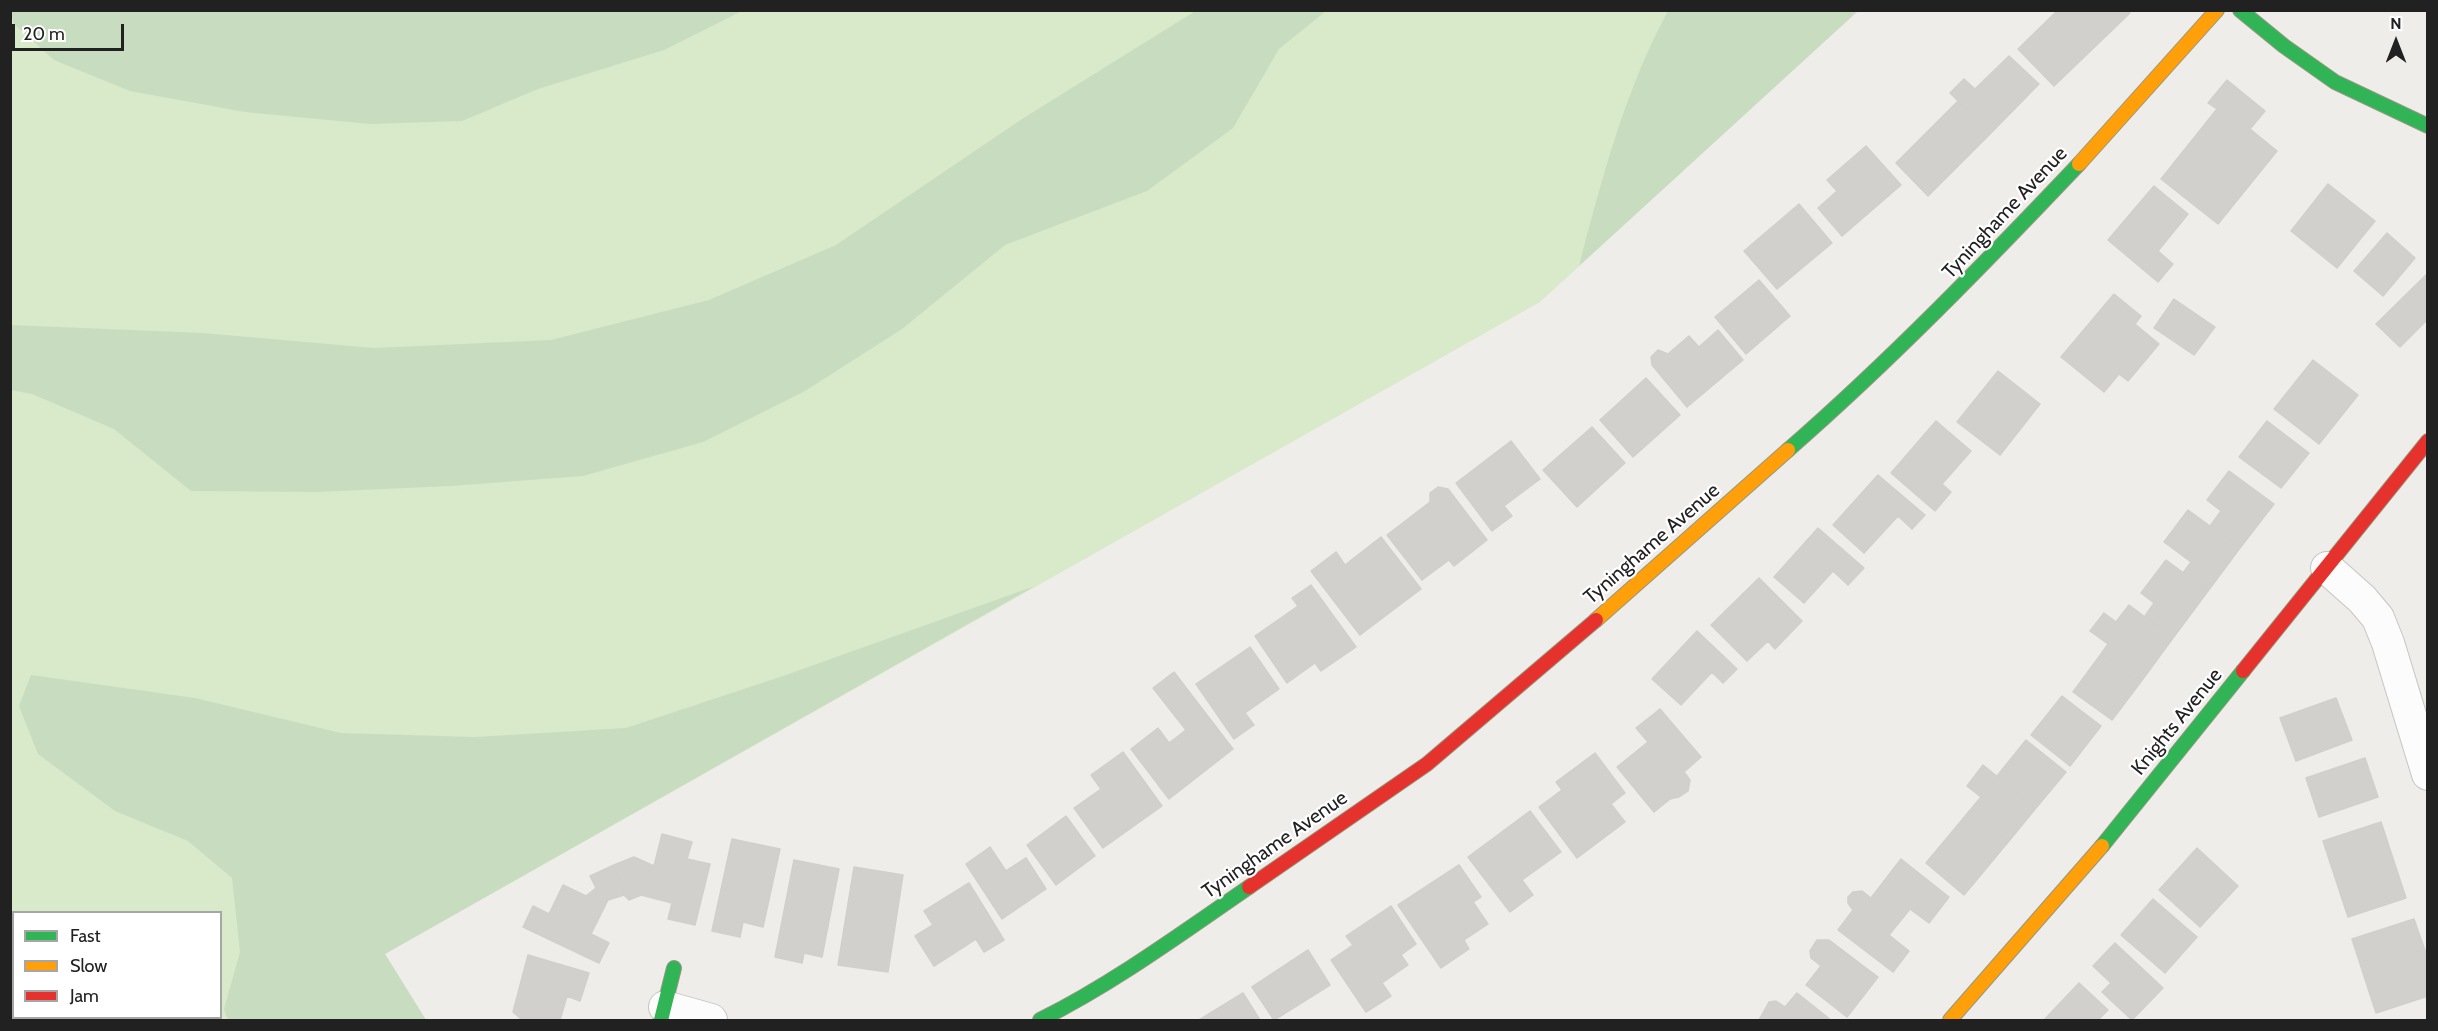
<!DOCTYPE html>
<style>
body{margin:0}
#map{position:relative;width:2438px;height:1031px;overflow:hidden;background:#efedea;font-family:Cabin,sans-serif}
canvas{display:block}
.frame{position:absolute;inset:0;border:12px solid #212121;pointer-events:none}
.legend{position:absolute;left:12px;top:911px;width:210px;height:108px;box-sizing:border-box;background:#fff;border:2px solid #a6a6a6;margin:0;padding:8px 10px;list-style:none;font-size:18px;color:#212121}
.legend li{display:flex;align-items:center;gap:12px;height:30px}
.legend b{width:30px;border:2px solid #a6a6a6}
.north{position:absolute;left:2366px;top:12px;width:60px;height:60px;-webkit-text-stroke:4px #fff;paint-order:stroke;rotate:0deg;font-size:16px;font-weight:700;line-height:24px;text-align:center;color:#212121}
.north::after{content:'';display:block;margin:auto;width:21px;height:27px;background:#212121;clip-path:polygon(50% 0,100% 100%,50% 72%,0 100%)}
.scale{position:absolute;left:12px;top:24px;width:112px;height:27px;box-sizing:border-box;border:3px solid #212121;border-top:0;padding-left:8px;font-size:18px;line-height:21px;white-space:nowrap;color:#212121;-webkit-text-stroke:4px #fff;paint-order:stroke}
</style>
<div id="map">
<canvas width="2438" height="1031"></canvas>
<div class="frame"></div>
<ul class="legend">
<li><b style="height:8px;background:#30b455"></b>Fast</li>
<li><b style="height:8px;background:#ff9f0a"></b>Slow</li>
<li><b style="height:8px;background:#e5322d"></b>Jam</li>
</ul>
<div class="north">N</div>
<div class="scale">20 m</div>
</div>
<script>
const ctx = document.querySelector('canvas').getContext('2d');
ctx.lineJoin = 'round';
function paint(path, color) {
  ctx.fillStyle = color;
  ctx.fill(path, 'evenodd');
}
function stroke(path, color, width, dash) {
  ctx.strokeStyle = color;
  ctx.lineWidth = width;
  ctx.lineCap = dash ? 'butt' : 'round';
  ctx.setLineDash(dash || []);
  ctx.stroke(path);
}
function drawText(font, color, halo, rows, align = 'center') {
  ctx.font = font + ' Cabin,sans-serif';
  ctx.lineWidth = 4.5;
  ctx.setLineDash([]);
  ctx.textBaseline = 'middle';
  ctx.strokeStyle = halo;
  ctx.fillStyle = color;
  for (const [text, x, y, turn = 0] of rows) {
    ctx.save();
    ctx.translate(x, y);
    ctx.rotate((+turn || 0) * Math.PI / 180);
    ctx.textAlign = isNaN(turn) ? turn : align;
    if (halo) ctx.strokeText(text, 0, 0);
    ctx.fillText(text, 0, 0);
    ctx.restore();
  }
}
paint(new Path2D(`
 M10 11H1858L1540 302 385 954 426 1020H11ZM14 912H220V1018H14Z`), '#d9eaca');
paint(new Path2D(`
 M1197 10 1326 11 1279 49 1233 128 1147 191 1005 245 902 329 805 391 703 442 583 476 451 486 317 492 191 491 114 429 32 394 11 390V325L203 333 374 348 551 340 709 300 836 245 1022 119Z
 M10 11 11 10 742 11 664 50 538 89 462 121 370 124 245 112 130 91 54 60 14 24Z
 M1668 11H1858L1579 266C1602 178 1625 90 1668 11Z
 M1035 586 385 954 426 1020H228L224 1009 240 952 232 878 188 841 115 811 38 754 19 706 31 675 195 698 341 733 475 737 626 728 783 676Z`), '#c8dcc0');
const building = new Path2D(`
 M2058 10H2128L2130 13 2054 86 2018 49Z
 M2009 56 2039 84 1991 133 1950 93 1964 79 1975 89Z
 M2227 80 2265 111 2250 129 2277 151 2218 224 2161 179 2217 109 2208 103Z
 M1958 101 1991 133 1928 196 1896 163Z
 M1866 146 1901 185 1842 236 1818 208 1837 191 1827 180Z
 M2328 184 2375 221 2337 268 2291 231Z
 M2154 186 2188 214 2158 251 2173 264 2158 282 2108 240Z
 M1799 204 1832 243 1777 289 1744 251Z
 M2387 233 2415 258 2383 296 2354 271Z
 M2428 273V319L2400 347 2376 324Z
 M1759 280 1790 316 1746 354 1715 317Z
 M2114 294 2141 316 2135 324 2159 344 2128 381 2119 374 2104 392 2061 357Z
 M2174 299 2215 327 2194 355 2154 328Z
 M1718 330 1743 360 1687 407 1652 365 1651 357 1658 350 1668 354 1689 336 1699 347Z
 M2313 360 2358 395 2319 444 2274 409Z
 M1998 371 2040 404 2000 455 1957 422Z
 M1646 378 1680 415 1633 457 1600 420Z
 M1936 421 1971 451 1942 484 1951 492 1935 511 1891 473Z
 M2267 421 2309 453 2281 488 2239 457Z
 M1592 427 1625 463 1577 507 1543 470Z
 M1511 441 1540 479 1504 506 1512 516 1492 531 1456 483Z
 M2229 471 2274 504 2240 548 2210 526 2221 511 2207 500Z
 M1878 475 1925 515 1912 529 1898 516 1864 553 1833 525Z
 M1438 487 1448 489 1487 540 1454 566 1449 560 1422 580 1387 535 1430 502V493Z
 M2188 510 2240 548 2208 591 2183 573 2191 562 2164 542Z
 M1818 528 1864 568 1848 585 1833 571 1804 603 1774 577Z
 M1381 537 1421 589 1360 635 1311 571 1336 552 1345 565Z
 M2166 560 2208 591 2173 638 2145 616 2154 603 2141 593Z
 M1759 578 1802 621 1775 649 1768 641 1747 661 1711 625Z
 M1311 585 1356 647 1321 671 1315 663 1287 683 1255 636 1298 606 1292 598Z
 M2129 605 2173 638 2140 683 2101 654 2108 644 2090 631 2104 613 2116 622Z
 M1697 631 1737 669 1723 683 1712 672 1681 705 1652 679Z
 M1250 647 1279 689 1245 713 1254 725 1234 739 1196 684Z
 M2101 654 2140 683 2112 720 2073 692Z
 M1174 672 1233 749 1169 799 1131 749 1158 728 1169 743 1186 730 1153 688Z
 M2062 696 2101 726 2070 766 2031 735Z
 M2336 698 2352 740 2296 761 2280 718Z
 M1660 709 1701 757 1684 772 1690 780 1688 791 1679 797 1670 799 1654 812 1617 767 1648 742 1636 728Z
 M2026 740 2066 772 2036 808 1997 776Z
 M1123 752 1162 806 1103 848 1074 808 1101 789 1091 775Z
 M1595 753 1625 793 1611 804 1625 822 1577 858 1539 807 1562 790 1556 782Z
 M2365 758 2378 797 2319 817 2306 778Z
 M1983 765 2036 808 2009 841 1971 809 1981 797 1967 786Z
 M1971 809 2009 841 1964 895 1926 863Z
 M1530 811 1561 852 1522 880 1533 895 1510 912 1468 857Z
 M1066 816 1095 856 1056 885 1027 845Z
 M2381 822 2406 898 2348 917 2323 841Z
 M662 834 692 842 687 859 710 864 695 925 668 919 672 903 641 895 629 900 624 895 614 865 634 857 654 866Z
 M732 839 780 849 763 927 743 922 740 937 712 931Z
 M990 847 1006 871 1026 858 1046 889 1002 919 966 864Z
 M2197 848 2238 886 2200 927 2159 890Z
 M1901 859 1949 897 1929 923 1910 909 1889 935 1909 951 1893 972 1838 930 1853 910 1848 903V897L1853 892 1862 891 1871 898Z
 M794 860 839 869 822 957 804 953 802 963 775 957Z
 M614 865 624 895 608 900 591 934 609 943 599 963 523 927 533 906 549 914 563 885 586 896 596 888 590 876Z
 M1459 865 1481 897 1473 902 1488 924 1464 940 1469 949 1441 968 1398 905Z
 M854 867 903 875 888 972 838 965Z
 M969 883 1004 940 984 952 976 939 934 966 915 936 933 925 924 911Z
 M2153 899 2197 937 2165 973 2121 935Z
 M1391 906 1416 944 1401 955 1408 965 1382 983 1391 996 1366 1012 1331 960 1353 945 1346 936Z
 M2414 919 2428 959V996L2376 1013 2352 939Z
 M1817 940H1829L1878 977 1847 1017 1806 985 1821 966 1811 958 1810 951Z
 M2115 943 2163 988 2132 1020 2102 992 2111 983 2093 966Z
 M1308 950 1330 985 1274 1020 1252 987Z
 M528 955 589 973 580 1001 567 996 560 1020H522L513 1012Z
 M2079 983 2108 1010 2098 1020H2044Z
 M1243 993 1260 1020H1199Z
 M1797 993 1831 1020H1759L1769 1002 1776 1001 1785 1007Z`);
paint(building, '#d2d0cd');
stroke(building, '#d2cfcb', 1.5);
const street = new Path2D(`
 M2327 568 2362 599 2378 618 2388 643 2428 774
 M665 1007 711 1020`);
const fast = new Path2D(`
 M2240 10 2284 46 2335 82 2428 126
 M1788 450C1891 360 1985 263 2079 164
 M2102 846 2243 671
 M661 1020 674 968
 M1040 1020C1114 983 1182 933 1249 887`);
const slow = new Path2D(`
 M2079 164 2217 10
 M1596 620 1788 450
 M1950 1020 2102 846`);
const jam = new Path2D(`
 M2243 671 2428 441
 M1249 887 1427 764 1596 620`);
stroke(street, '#c6c5c4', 34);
stroke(fast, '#959882', 16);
stroke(slow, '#959882', 16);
stroke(jam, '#959882', 16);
stroke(street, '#fdfcfc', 32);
stroke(fast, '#30b455', 14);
stroke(slow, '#ff9f0a', 14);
stroke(jam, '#e5322d', 14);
drawText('20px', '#212121', '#fff', [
 ["Tyninghame Avenue",2005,213,-47],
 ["Tyninghame Avenue",1652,544,-41],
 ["Knights Avenue",2177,722,-51],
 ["Tyninghame Avenue",1275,845,-35]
]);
</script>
